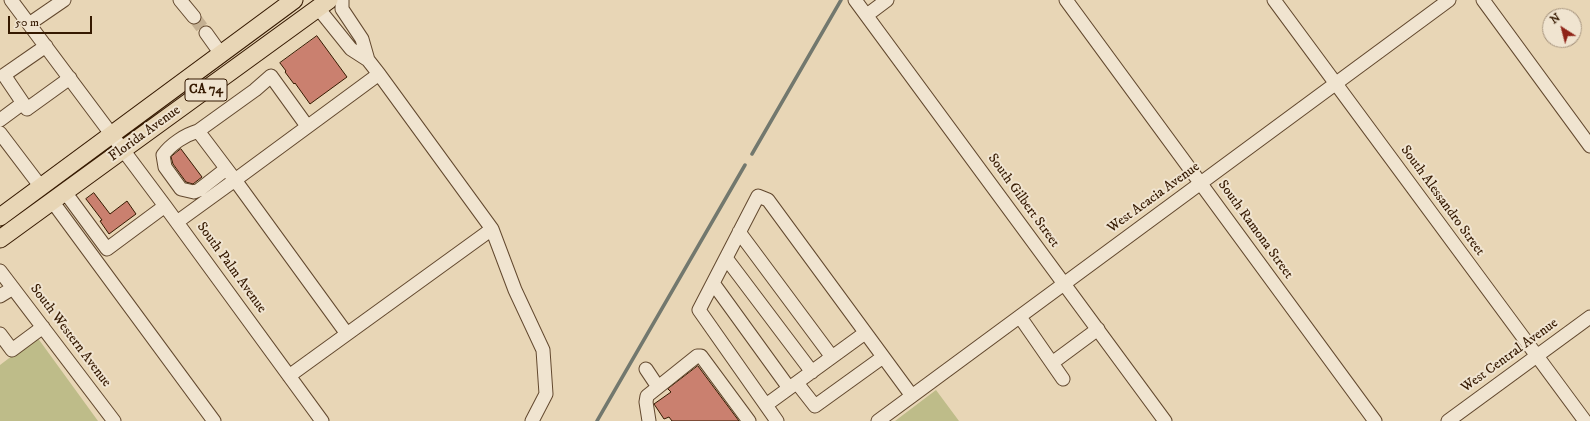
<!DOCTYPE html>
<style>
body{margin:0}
#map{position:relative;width:1590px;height:421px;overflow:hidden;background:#e8d6b6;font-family:"IM FELL DW Pica",serif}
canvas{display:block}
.north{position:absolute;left:1542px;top:8px;width:40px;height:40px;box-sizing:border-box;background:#f0e4d0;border:1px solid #a5937d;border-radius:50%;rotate:324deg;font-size:11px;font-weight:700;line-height:16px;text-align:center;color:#351900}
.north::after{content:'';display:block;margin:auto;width:14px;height:18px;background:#8f2418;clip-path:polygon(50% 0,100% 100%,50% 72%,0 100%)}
.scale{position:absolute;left:8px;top:16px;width:84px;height:18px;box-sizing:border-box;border:2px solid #351900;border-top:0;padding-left:5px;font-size:12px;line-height:14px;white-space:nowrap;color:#351900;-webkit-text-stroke:3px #f0e4d0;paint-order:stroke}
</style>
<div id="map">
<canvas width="1590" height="421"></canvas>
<div class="north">N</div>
<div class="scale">50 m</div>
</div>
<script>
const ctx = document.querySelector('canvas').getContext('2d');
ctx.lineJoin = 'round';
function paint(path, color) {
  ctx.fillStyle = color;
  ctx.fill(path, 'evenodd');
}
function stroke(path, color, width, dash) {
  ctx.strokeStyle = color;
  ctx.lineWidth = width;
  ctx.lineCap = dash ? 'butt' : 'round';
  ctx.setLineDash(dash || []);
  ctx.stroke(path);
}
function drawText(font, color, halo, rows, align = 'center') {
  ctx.font = font + ' "IM FELL DW Pica",serif';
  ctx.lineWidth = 4;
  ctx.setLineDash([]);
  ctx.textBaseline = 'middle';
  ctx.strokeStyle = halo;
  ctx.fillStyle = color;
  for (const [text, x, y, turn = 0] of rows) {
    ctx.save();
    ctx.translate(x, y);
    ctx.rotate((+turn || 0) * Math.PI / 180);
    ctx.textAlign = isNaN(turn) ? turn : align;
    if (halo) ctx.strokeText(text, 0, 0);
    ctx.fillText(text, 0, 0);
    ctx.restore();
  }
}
paint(new Path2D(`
 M37 337 98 421H0V365Z
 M936 390 959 421H895Z`), '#bebc89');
stroke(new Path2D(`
 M752 154 841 0
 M597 421 745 165`), '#72786e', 3.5);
const building = new Path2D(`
 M317 36 347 77 310 104 295 83 294 84 285 72 286 71 280 63Z
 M181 149 202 177 193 184 186 182 173 164 171 157Z
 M94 193 110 214 127 201 136 214 109 234 100 221 102 220 86 199Z
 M698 366 739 421H672L669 417 664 419 654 404 671 392 668 389Z`);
paint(building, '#ca806f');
stroke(building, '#351900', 1);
stroke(new Path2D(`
 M194 17 206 33`), '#c4b092', 13, [13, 6]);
const minor = new Path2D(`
 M11 0 165 206 322 421
 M180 0 194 17
 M342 0V9L362 39 368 60 379 74
 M855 0 1165 421
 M1066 0 1375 421
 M1274 0 1585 421
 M1483 0 1590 146
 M318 8 351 49 368 60
 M867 15 887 0
 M29 24 64 0
 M206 33 221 54
 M46 46 4 75 27 109 70 78
 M0 120 23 103
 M198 131C185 135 171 144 163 155L165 167 181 189 194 192 199 190 226 169
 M0 133 41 187
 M65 192 107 249 165 206
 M52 201 214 421
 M177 222 235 180 347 334
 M492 229 515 290 543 350 546 394 532 421
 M739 232 832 357
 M726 258 812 372
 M0 271 114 421
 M713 283 789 388
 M0 296 13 288
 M1020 317 1063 379
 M0 334 12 350 43 327
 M1052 363 1098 329
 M646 369 658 387
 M289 376 492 229 379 74 235 180 198 131 255 90 271 76 307 126
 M797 383 815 406 883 357
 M766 405 865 333
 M649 421 646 402 647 396 697 356H701L749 421
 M777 421 699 310 758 196 768 200 912 396
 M878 421 1449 0
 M1448 421 1590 317`);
const major = new Path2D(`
 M0 217 294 0
 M0 239 329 0`);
stroke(minor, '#62482e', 15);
stroke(major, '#351900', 19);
stroke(minor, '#f0e4d0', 13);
stroke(major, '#e8d6b6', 17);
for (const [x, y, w] of [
 [206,90,42]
]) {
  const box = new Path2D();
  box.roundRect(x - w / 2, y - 11, w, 22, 3);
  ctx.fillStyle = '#f0e4d0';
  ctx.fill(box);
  stroke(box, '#351900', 1);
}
drawText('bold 13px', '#351900', null, [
 ["CA 74",206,90]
]);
drawText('14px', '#351900', '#f0e4d0', [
 ["Florida Avenue",145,134,-36],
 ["West Acacia Avenue",1154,198,-36],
 ["South Gilbert Street",1023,201,54],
 ["South Alessandro Street",1442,201,54],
 ["South Ramona Street",1255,230,54],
 ["South Palm Avenue",231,268,54],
 ["South Western Avenue",70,336,53],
 ["West Central Avenue",1510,356,-36]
]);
</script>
